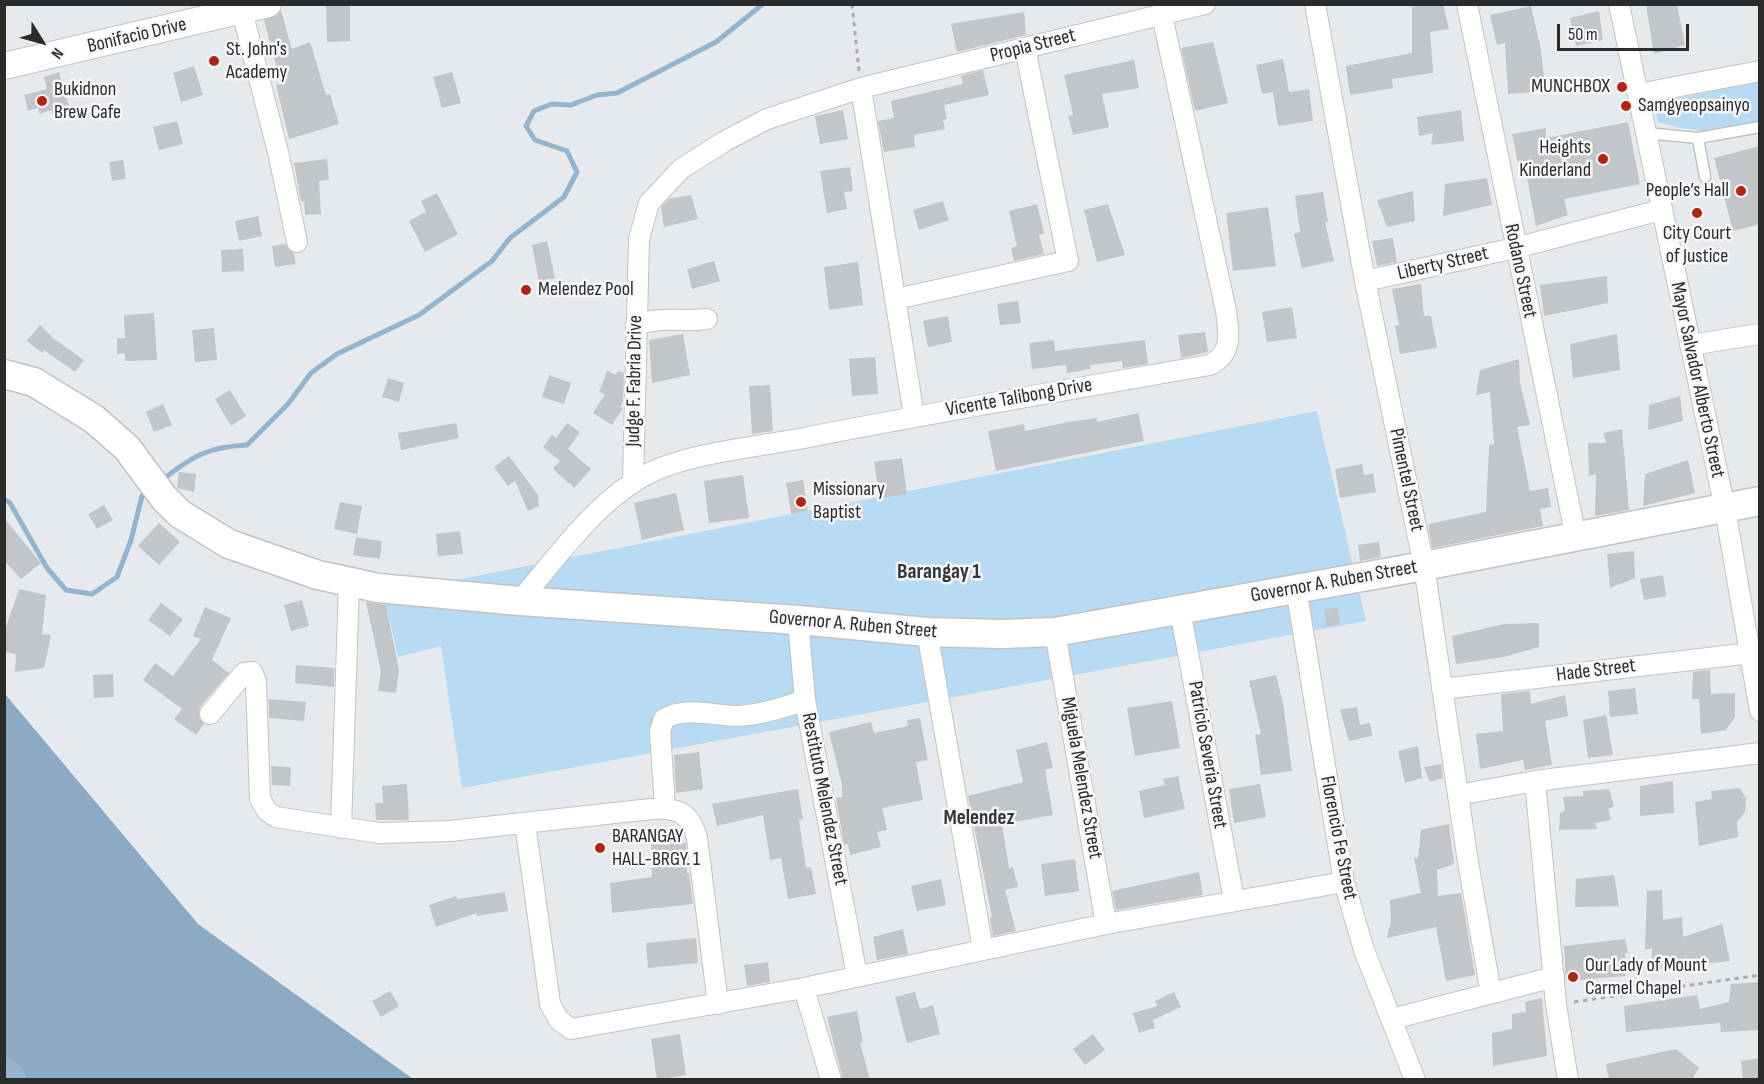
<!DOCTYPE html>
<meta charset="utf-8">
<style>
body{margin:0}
#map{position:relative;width:1764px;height:1084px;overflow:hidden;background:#e7eaec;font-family:"Sofia Sans Condensed",sans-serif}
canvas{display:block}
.frame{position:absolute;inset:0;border:6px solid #2a2b2b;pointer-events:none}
.north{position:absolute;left:12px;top:12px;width:60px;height:60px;-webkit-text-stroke:4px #f5f7fa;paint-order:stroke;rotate:127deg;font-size:16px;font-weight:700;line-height:24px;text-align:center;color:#2a2b2b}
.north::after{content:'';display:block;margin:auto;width:21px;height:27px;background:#2a2b2b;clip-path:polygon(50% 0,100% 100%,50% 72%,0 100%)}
.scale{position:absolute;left:1557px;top:24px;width:132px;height:27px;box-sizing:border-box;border:3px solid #2a2b2b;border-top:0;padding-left:8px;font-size:18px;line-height:21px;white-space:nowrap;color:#2a2b2b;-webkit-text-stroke:4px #f5f7fa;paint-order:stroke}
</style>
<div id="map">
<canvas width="1764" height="1084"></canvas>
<div class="frame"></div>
<div class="north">N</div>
<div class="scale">50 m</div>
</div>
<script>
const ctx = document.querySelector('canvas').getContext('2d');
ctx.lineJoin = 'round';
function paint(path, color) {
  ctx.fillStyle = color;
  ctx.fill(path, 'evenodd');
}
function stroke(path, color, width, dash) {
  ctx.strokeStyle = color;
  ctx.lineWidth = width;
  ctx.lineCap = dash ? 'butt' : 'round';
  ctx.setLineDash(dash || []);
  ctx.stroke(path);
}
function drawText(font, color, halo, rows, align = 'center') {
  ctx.font = font + ' "Sofia Sans Condensed",sans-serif';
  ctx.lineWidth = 5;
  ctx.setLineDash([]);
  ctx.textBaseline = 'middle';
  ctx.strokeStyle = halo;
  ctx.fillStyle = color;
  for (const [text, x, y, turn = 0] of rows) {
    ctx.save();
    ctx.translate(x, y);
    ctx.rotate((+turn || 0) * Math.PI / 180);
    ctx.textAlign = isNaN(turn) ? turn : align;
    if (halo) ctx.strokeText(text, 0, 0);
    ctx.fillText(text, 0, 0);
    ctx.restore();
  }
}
paint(new Path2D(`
 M1759 82V123L1717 133 1680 128 1658 122 1654 103Z
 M1317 411 1366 621 462 788 441 646 398 657 384 594Z`), '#b8daf3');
paint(new Path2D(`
 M5 694 198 924 413 1079H5Z`), '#8babc4');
stroke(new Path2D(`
 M162 480C193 456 207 447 247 445L288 404 311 373 337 354 419 315 492 261 510 238 564 197 577 172 567 151 535 140 526 126 534 111 552 104 571 105 597 95 617 93 716 42 763 4
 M4 499 10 503 47 568 66 590 92 594 117 577 131 540 142 496 148 492`), '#94b5cd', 5);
stroke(new Path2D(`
 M4 1073 10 1080`), '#94b5cd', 32);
paint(new Path2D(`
 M326 4H350V41L327 42Z
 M1425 4H1443L1449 29 1430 32 1433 73 1392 79 1393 88 1350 95 1346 66 1412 53V7Z
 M1646 4H1677L1685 45 1654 54Z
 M1531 6 1540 45 1546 91 1508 94 1505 43 1497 45 1490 15Z
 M281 11 292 49 310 42 326 95 330 94 339 124 289 139 276 85 281 84 264 20Z
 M1599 11 1603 40 1576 46 1570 18Z
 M1024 12 1026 35 957 52 951 24Z
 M1213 42 1228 103 1195 111 1181 48Z
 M1283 59 1289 92 1309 89 1313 121 1278 126 1273 92 1262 94 1256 65Z
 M1134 60 1139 88 1102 94 1109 127 1073 135 1068 116 1073 115 1064 75Z
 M194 66 203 95 181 102 173 73Z
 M983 70 989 95 944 105 947 119 943 120 945 129 914 135 915 147 884 152 878 121 894 118 891 101 963 84 961 76Z
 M59 72 71 112 53 117 51 110 40 114 38 108 28 111 24 95 47 89 44 77Z
 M452 72 461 103 442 108 433 77Z
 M843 110 848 139 820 144 815 116Z
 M1461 110 1464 141 1431 145 1433 133 1419 136 1417 117Z
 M177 121 183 144 159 150 153 127Z
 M1628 122 1640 184 1564 199 1568 215 1536 226 1524 162 1518 163 1512 134 1546 128V138Z
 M1760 146V224L1733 231 1714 158Z
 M327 159 329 180 319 181 321 214 305 215 304 201 301 202 294 163Z
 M123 160 126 179 112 181 109 162Z
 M850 167 853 191 844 192 847 209 827 213 820 171Z
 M1487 178 1492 205 1443 216 1445 184Z
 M1413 191 1415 221 1387 227 1377 200Z
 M1323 192 1328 222H1325L1334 261 1302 268 1294 234 1300 232 1295 196Z
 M437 193 458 234 425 252 409 221 426 212 421 201Z
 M691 195 698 219 664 227 661 207 669 199Z
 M943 201 949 220 919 230 913 210Z
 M1037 204 1044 233 1039 235 1044 254 1014 261 1011 248 1017 246 1009 211Z
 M1108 204 1125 255 1097 262 1084 210Z
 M1268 207 1276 266 1233 271 1226 213Z
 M258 216 262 236 239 241 235 221Z
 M1393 238 1397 262 1377 266 1372 241Z
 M547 241 555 278 539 282 532 245Z
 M285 244 294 254 296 264 275 267 272 246Z
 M243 249 244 271 222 272 221 250Z
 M714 261 720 281 692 289 687 269Z
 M858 262 863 305 829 310 824 267Z
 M1607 276 1608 303 1544 316 1540 285Z
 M1421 284 1424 316H1431L1437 348 1400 354 1395 326 1399 325 1392 289Z
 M1018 301 1021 323 1000 325 997 304Z
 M1292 307 1297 338 1267 342 1262 312Z
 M154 313 157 360 125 361V353L117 354V338H125L124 315Z
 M948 316 952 342 928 347 923 321Z
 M40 325 54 339 84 360 75 372 44 350 42 353 27 341Z
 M214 328 217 360 195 362 192 330Z
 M1205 332 1208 352 1181 358 1178 335Z
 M683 334 690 375 652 383 649 340Z
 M1617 334 1620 370 1573 378 1570 344Z
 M1054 340 1055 351 1145 340 1148 364 1123 368 1122 361 1090 365V369L1067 373 1066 365 1032 369 1029 343Z
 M875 357 878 394 852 396 849 359Z
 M1519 359 1520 383 1530 425 1517 427 1530 491 1548 488 1551 507 1540 509 1543 526 1432 548 1428 524 1486 512 1489 445 1494 444 1490 392 1476 395 1480 370Z
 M607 371 616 375 618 371 624 373 623 401 620 407 623 408 612 425 593 413 605 394 599 392Z
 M549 375 571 383 564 404 542 397Z
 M388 378 404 383 399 402 382 397Z
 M770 385 773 431 752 434 749 386Z
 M230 390 246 416 231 426 215 399Z
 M1680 396 1683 421 1648 430 1649 405Z
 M163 404 172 425 154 432 146 412Z
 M1138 413 1144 441 996 471 988 431 1024 424 1025 431 1068 422 1097 418V422Z
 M456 423 459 438 401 450 398 433Z
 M567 423 580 432 568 449 591 469 574 488 553 469 560 461 543 447 552 435 556 438Z
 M1622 429 1629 510 1595 516 1596 474 1589 476 1588 443H1606L1604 433Z
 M509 456 538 495 539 506 528 511 515 481 508 486 494 467Z
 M902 458 907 494 880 498 874 462Z
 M1688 460 1695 493 1643 506 1645 474Z
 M1362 464 1364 475 1373 473 1376 492 1340 498 1335 469Z
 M179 472 196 474 194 492 177 488Z
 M743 475 749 518 709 523 704 481Z
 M803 480 808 511 791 514 786 483Z
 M676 493 684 530 642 540 634 503Z
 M340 502 362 506 357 534 334 529Z
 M104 505 113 520 97 529 88 514Z
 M4 518 41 563 21 579 4 560Z
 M159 523 180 542 159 565 138 546Z
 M460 531 463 554 438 556 436 534Z
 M356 537 382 541 380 559 353 555Z
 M1379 542 1381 557 1360 561 1358 545Z
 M1634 551 1635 578 1610 588 1607 554Z
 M1663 575 1666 596 1644 600 1640 579Z
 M19 589 46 595 42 634 51 635 44 668 15 672 16 655 4 651V633Z
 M302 600 309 626 291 631 284 605Z
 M366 602 386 605 399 670 396 693 378 691 381 671Z
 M161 603 183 619 170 636 148 620Z
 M205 607 231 618 212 660 229 673 200 707 199 718 204 724 196 735 174 719 182 709 143 680 155 663 173 676 201 639 193 636Z
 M1337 607 1340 624 1327 627 1324 610Z
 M1539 623V647L1504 657 1456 664 1452 636 1504 624Z
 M296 665 334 668V687L295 683Z
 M1710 670 1711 694 1735 693V717L1726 730 1701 734 1699 699H1692L1693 672Z
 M113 674 114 697 94 698 93 675Z
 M1276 675 1283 703 1292 771 1261 775 1255 735 1261 734 1249 681Z
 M1635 688 1638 714 1610 717 1608 691Z
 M1530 691 1531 704 1565 695 1568 716 1545 721 1552 765 1525 770 1523 760 1480 769 1476 734 1503 731 1501 694Z
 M269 699 306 702 304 721 269 718Z
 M1172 701 1180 748 1135 756 1127 708Z
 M1357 707 1360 725 1370 723 1372 736 1349 741 1340 710Z
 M1606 715 1613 755 1588 758 1583 720Z
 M920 718 928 760 916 762 923 800 882 808 887 830 877 832 881 847 850 855 848 844 844 845 836 798 842 797V785L829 732 871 722 874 733 908 726 907 720Z
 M1047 742 1053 768 1045 770 1053 815 1002 824 1009 868 1013 867 1018 887 1005 890 1016 931 993 936 990 918 992 917 968 796 1023 782 1016 750Z
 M1418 746 1422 778 1405 783 1398 751Z
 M699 752 703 789 676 793 674 755Z
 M1441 764 1443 778 1430 782 1424 767Z
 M271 766 291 767 290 786 272 785Z
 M1178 776 1185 809 1144 818 1139 791 1165 785 1163 779Z
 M1673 781 1674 813 1640 816V786Z
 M407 784 409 820H376L375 803H383L382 786Z
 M1260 784 1266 817 1234 823 1229 789Z
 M1740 788 1746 799 1745 812 1737 822 1738 837 1699 846 1695 802 1712 799 1711 791Z
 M798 789 803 819 799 820 806 868 811 867 816 894 788 899 781 858 770 860 763 815 717 826 712 804Z
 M1609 789 1614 806 1608 809 1611 820 1595 823 1597 829 1559 830 1560 813 1565 810 1563 797 1583 796V791Z
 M1449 824 1454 864 1437 870 1438 896 1461 893 1475 975 1446 981 1436 927 1387 938 1391 921 1390 900 1421 893 1414 858H1418L1421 830Z
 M686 843 687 873H689L693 904 612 913 610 883 652 877 651 844Z
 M1075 859 1079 891 1045 896 1041 864Z
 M1199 872 1203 895 1116 910 1112 891Z
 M1614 875 1619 906 1575 907 1576 879Z
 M941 879 946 905 917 911 911 886Z
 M1662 890 1663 920 1682 917 1683 937 1722 924 1730 961 1652 970V948L1645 950 1647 891Z
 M505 892 508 911 477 916V913L436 927 429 905 456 896 457 899Z
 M903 929 908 954 877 960 873 937Z
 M696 938 698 963 648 968 646 943Z
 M1625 939 1628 953H1625L1626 976 1566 981 1564 946Z
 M768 962 770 982 747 986 744 965Z
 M1760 982V1030L1721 1032 1720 1023 1626 1032 1624 1006 1697 995 1700 1009 1729 1002 1731 984Z
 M390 991 399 1006 381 1017 372 1001Z
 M915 992 920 1009 933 1005 940 1034 907 1043 895 997Z
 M1174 992 1181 1007 1153 1020 1155 1028 1139 1033 1133 1013 1157 1006 1155 1001Z
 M1542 998 1547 1056 1493 1066 1492 1033 1512 1029V1014L1526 1012 1525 1002Z
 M857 1011 863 1042 860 1043 870 1080H843L827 1017Z
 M680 1034 686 1075 657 1080 651 1039Z
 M1093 1034 1105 1050 1085 1065 1073 1049Z
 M1676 1049 1699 1068 1692 1080H1609L1606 1064Z
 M1760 1058V1080H1743L1741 1061Z`), '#c3c6c8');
const service = new Path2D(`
 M1646 133 1698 138 1760 127
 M1698 138 1705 177`);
const minor = new Path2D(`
 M1315 4 1365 281 1424 566 1468 862 1491 993
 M1467 4 1576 538
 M1619 4 1725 509 1760 711
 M242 11 279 156 297 242
 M861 88 914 416
 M1638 94 1760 71
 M1365 281 1515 248 1661 210
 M896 299 1068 261 1025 48
 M636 325C660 316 682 322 707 319
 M1690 345 1760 334
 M633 482 639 239 649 203 681 169 725 141 767 119 861 88 1205 4
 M1296 588 1344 882 1364 950 1415 1080
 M520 601C555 559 596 502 644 476 683 454 754 447 799 439 935 412 1073 389 1210 365 1233 353 1229 334 1226 311L1162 15
 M1180 610 1234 900
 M798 620 805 700 857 976
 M927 632 983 949
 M1055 632 1106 924
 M1442 689 1751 653
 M210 714 244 673 252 672 256 681 260 799 267 811 276 817 379 833 450 831 651 809C677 807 690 812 697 838L718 1004
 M1535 781 1556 1004 1568 1080
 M1458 795 1535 781 1760 753
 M665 808 660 731 664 719C685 706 713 716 737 716 761 715 783 708 805 700
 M525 823 550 1004 559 1020 571 1029 804 988 1106 924 1344 882
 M341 828 349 582
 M804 988 831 1080
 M1392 1019 1554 977`);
const tertiary = new Path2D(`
 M4 66 268 4`);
const secondary = new Path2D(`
 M4 374 34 382 94 419 127 448 164 498 180 514 229 544 318 575 378 588 520 601 798 620 927 632 1002 634 1055 632 1424 566 1760 501`);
stroke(service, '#c0c3c5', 13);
stroke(minor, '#c0c3c5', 22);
stroke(tertiary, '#c0c3c5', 28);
stroke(secondary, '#c0c3c5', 31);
stroke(new Path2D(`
 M852 4 859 71
 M1574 1002 1760 975`), '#abadaf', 3, [4.5, 4.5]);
stroke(service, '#fff', 10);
stroke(minor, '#fff', 20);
stroke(tertiary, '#fff', 26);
stroke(secondary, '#fff', 28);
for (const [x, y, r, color] of [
 [214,61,6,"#b22410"],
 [1622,87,6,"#b22410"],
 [42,101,6,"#b22410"],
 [1626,106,6,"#b22410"],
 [1603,159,6,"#b22410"],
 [1741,191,6,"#b22410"],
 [1697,213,6,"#b22410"],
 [526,290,6,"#b22410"],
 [801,502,6,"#b22410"],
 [600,848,6,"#b22410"],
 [1573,977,6,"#b22410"]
]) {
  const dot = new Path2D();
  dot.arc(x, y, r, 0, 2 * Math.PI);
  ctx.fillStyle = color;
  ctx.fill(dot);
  stroke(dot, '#f5f7fa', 2);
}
drawText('20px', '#2a2b2b', '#f5f7fa', [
 ["Bonifacio Drive",137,36,-13],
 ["Propia Street",1033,46,-14],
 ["Liberty Street",1443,264,-13],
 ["Rodano Street",1520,271,78],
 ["Mayor Salvador Alberto Street",1697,380,78],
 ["Judge F. Fabria Drive",635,381,-89],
 ["Vicente Talibong Drive",1019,398,-10],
 ["Pimentel Street",1406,480,78],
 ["Governor A. Ruben Street",1334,582,-10],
 ["Governor A. Ruben Street",853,625,5],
 ["Hade Street",1596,671,-7],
 ["Patricio Severia Street",1207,755,80],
 ["Miguela Melendez Street",1081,778,80],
 ["Restituto Melendez Street",824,799,79],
 ["Florencio Fe Street",1338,838,79]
]);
drawText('20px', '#2a2b2b', '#f5f7fa', [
 ["St. John's",226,50],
 ["Academy",226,73],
 ["MUNCHBOX",1610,87,"right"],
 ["Bukidnon",54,90],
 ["Brew Cafe",54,113],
 ["Samgyeopsainyo",1638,106],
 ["Heights",1591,148,"right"],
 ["Kinderland",1591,171,"right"],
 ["People’s Hall",1729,191,"right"],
 ["City Court",1697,234,"center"],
 ["of Justice",1697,257,"center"],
 ["Melendez Pool",538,290],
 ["Missionary",813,490],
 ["Baptist",813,513],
 ["BARANGAY",612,837],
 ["HALL-BRGY. 1",612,860],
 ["Our Lady of Mount",1585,966],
 ["Carmel Chapel",1585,989]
], 'left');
drawText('bold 21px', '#343638', '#f5f7fa', [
 ["Melendez",979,819]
]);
drawText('bold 22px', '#343638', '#f5f7fa', [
 ["Barangay 1",939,572]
]);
</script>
